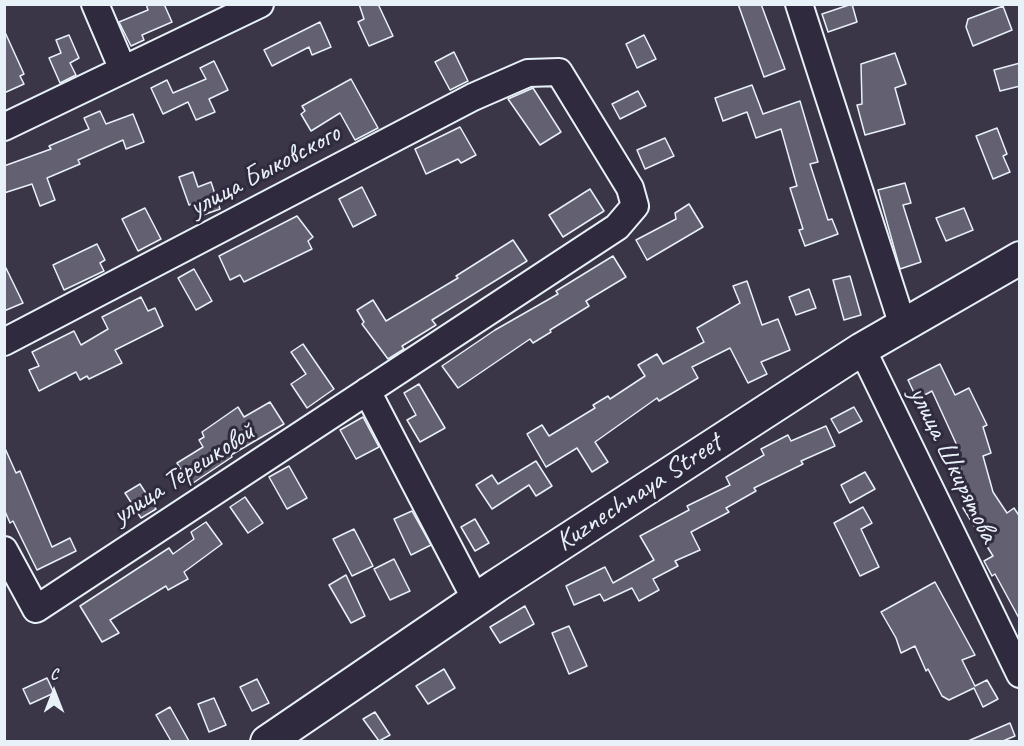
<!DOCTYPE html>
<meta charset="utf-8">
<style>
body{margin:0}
#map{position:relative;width:1024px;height:746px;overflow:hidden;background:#3a3648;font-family:Caveat,sans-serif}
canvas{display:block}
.frame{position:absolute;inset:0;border:6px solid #e8f1f8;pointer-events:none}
.north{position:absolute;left:24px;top:662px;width:60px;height:60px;-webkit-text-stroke:4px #2f2a3d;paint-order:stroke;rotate:0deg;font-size:16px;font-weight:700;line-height:24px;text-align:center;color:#e8f1f8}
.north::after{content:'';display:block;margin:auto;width:21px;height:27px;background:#e8f1f8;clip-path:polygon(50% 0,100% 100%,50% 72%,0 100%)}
</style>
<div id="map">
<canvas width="1024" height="746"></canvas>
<div class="frame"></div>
<div class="north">С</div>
</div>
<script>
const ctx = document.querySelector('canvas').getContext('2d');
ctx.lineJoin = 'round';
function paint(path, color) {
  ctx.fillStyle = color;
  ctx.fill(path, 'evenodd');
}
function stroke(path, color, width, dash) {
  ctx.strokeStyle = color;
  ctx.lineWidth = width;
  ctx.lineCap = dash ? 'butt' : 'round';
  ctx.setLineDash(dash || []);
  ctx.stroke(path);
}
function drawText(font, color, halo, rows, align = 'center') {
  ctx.font = font + ' Caveat,sans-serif';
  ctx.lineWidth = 6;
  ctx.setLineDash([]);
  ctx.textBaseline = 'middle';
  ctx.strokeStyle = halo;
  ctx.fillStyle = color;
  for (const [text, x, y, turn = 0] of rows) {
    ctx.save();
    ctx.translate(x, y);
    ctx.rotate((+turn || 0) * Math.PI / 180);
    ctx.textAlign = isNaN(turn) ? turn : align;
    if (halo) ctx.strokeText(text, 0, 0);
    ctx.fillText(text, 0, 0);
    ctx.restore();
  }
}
const building = new Path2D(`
 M146 4H164L172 22 142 35 144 40 131 46 119 22 148 10Z
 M359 4H378L393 36 369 46 358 22 364 19Z
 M738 4H761L785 69 764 77Z
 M852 4 857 22 828 32 822 14Z
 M1003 6 1012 30 973 46 966 27 968 19Z
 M320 22 331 47 312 55 309 47 272 66 264 50Z
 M4 30 24 74 20 76 24 84 4 93Z
 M69 35 79 58 70 63 76 75 60 83 49 58 61 53 56 40Z
 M644 35 656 59 637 68 626 44Z
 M454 52 468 81 450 90 435 62Z
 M895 53 906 84 895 88 905 124 865 135 857 105 862 104 861 64Z
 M214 61 228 90 209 99 215 112 196 120 188 102 163 114 151 88 167 80 173 93 206 79 200 68Z
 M1020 63V86L1000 91 994 70Z
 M351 79 378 128 355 140 340 113 311 131 301 114 305 111 302 106Z
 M752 85 763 114 800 101 818 162 810 164 828 220 832 219 838 234 805 246 799 230 803 229 790 188 797 186 781 129 756 138 747 112 723 121 715 98Z
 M533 88 561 132 540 145 508 99Z
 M638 91 646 106 620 119 612 104Z
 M100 111 106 124 133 114 144 142 126 149 123 140 78 160 80 164 47 178 55 200 40 206 32 184 4 193V166L51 149 49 146 89 129 84 118Z
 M460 127 476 155 461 163 458 159 426 174 415 149Z
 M997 128 1007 154 1003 156 1010 172 993 179 976 136Z
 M665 138 674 156 645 169 637 150Z
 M193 172 198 187 211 182 220 209 203 215 198 202 189 205 179 177Z
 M905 183 911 203 903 205 921 262 900 269 878 190Z
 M362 187 376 215 353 227 339 199Z
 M590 189 604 211 563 237 549 215Z
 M689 204 703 227 647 260 636 240 676 219 675 213Z
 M145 208 161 239 138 251 122 219Z
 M964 208 973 230 946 241 936 218Z
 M297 216 313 237 308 241 312 249 244 282 240 275 230 280 219 256Z
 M513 240 527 261 432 320 436 325 402 346 404 349 388 359 362 324 364 322 357 310 373 300 386 321 458 278 456 276Z
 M97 244 105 260 100 263 104 271 64 290 53 265Z
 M613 256 626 277 586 301 589 306 550 330 551 332 533 343 530 339 458 388 442 366 495 330 558 294 556 291Z
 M4 264 23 303 4 311Z
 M194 269 212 301 196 310 178 278Z
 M850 276 861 315 844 320 833 280Z
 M747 281 762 325 778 319 790 350 761 362 767 374 748 383 730 348 692 367 698 378 659 401 657 398 595 442 608 462 592 472 577 448 546 467 527 434 542 425 549 436 595 408 593 405 608 396 610 399 645 376 638 365 657 354 663 364 704 342 697 328 740 303 733 286Z
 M809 289 816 308 796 315 789 297Z
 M141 297 148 311 155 308 163 326 115 350 122 363 89 379 87 376 80 380 76 372 39 391 29 370 39 366 32 352 74 331 81 345 108 329 102 317Z
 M303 344 334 389 307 408 291 384 306 374 291 352Z
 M940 364 955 395 969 388 987 425 983 427 991 453 983 456 993 492 1007 513 1014 508 1020 517V620L995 574 992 576 984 561 993 556 963 508 971 504 956 451 959 450 932 391 917 399 908 380Z
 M419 384 445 428 420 442 407 420 416 415 404 393Z
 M270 402 284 424 231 455 232 457 190 485 177 463 203 447 199 440 204 437 202 432 238 407 244 417Z
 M854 407 862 421 839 433 831 419Z
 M363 417 379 447 356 459 340 430Z
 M826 426 835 446 801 461 803 464 754 488 756 491 726 508 729 512 691 532 700 550 675 561 678 566 653 579 659 590 639 601 632 588 604 601 600 594 574 605 566 586 605 567 613 583 654 560 640 536 689 510 687 506 730 485 726 477 764 455 761 449 788 435 791 441Z
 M4 446 16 473 20 471 52 547 70 538 76 551 37 570 13 521 10 523 4 509Z
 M536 461 552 486 536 496 529 485 492 509 476 485 492 475 498 484Z
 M289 466 307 498 287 509 269 477Z
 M865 472 875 489 850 503 841 485Z
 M140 484 156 509 141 518 125 493Z
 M245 497 263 523 248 533 230 507Z
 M863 507 872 523 861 529 879 567 860 576 834 523Z
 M412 511 431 545 411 555 394 519Z
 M475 519 489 543 475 551 461 527Z
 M206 522 222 544 184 572 188 579 168 590 166 586 110 620 119 633 102 642 80 606 169 548 173 554 194 539 191 532Z
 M354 529 373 566 352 576 333 539Z
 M394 559 410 591 390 600 374 569Z
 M346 575 365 616 351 623 329 585Z
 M935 582 975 655 962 660 975 686 987 680 998 699 983 707 974 688 949 700 942 696 928 669 926 671 915 646 901 653 896 638 881 612Z
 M525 606 534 624 500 643 490 627Z
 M569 626 587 666 569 674 552 633Z
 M444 669 455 688 428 704 416 686Z
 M47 678 54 693 30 704 23 689Z
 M257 679 269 703 252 711 240 687Z
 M214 698 226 725 209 732 198 704Z
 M170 707 189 741H171L156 715Z
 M375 712 390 735 379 741 363 719Z
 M1010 723 1015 736 1003 741H968Z`);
paint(building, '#636171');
stroke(building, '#e8f1f8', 1.5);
const minor = new Path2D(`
 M95 4 123 70
 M799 4 903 326
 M4 127 260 4
 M4 342 473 97 528 73 559 72 630 188 635 206 617 227 36 609 4 550
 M862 349 1020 674
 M367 391 476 600`);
const major = new Path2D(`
 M267 742 496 586 862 349 1020 258`);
stroke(minor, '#e8f1f8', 30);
stroke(major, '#e8f1f8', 36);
stroke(minor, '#2f2a3d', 26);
stroke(major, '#2f2a3d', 32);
drawText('28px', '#e8f1f8', '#2f2a3d', [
 ["улица Быковского",265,171,-28],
 ["улица Шкирятова",953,465,64],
 ["улица Терешковой",184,474,-33],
 ["Kuznechnaya Street",639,493,-33]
]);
</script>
